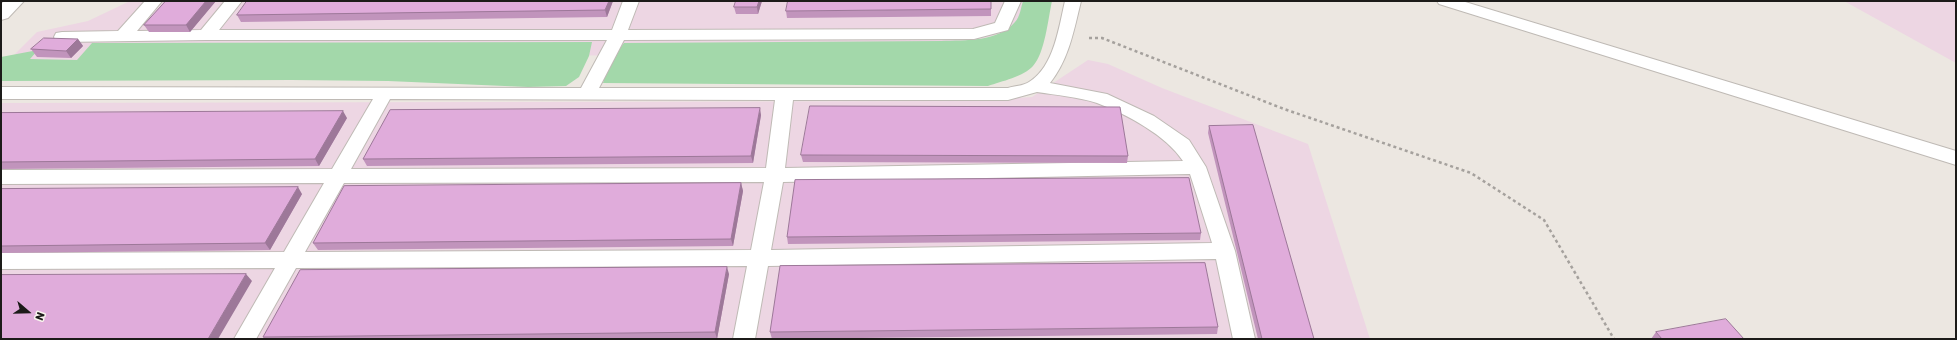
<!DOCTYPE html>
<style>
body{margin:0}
#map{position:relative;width:1957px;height:340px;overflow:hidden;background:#ece7e1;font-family:Rubik,sans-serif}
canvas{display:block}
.frame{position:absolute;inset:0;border:2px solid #1c1b19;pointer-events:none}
.north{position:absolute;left:8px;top:292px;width:40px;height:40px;-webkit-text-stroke:3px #f9f4ee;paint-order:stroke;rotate:110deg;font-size:11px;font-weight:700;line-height:16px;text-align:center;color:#1c1b19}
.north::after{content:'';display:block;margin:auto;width:14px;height:18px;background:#1c1b19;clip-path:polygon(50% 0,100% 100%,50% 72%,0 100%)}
</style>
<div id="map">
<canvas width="1957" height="340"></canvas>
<div class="frame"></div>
<div class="north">N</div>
</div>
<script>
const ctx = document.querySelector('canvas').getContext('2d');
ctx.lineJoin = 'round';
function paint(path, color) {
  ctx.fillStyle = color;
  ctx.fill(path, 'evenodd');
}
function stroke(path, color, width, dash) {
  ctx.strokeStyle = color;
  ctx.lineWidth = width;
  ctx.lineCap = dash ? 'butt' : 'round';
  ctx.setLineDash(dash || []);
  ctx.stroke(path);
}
paint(new Path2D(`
 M130 1H1031L1023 27 919 57 288 54 89 68H1L37 32 88 21Z
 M1844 1H1956V63Z
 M1088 60 1108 64 1162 88 1308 144 1370 339H1V103L973 101 1032 97Z`), '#edd6e3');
paint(new Path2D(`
 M1023 1H1052C1048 19 1045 53 1033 66 1023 77 1002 81 988 86L603 83C607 67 614 56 624 43L941 41C966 40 998 42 1015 22 1020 17 1021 7 1023 1Z
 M592 42 589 56 579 77 566 86 528 87 388 81 291 80 1 81V57L38 50 30 59 77 60 92 43Z`), '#a3d8aa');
const service = new Path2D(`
 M145 1H162L137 31 201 30 225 1H242L219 30H612L623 1H639L628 30 973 29 995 23 1005 1H1021L1008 30 974 39 624 40 599 88H1008C1014 86 1023 86 1029 82 1054 67 1059 27 1065 1H1081C1074 30 1069 59 1050 83L1107 94 1154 116 1189 140 1206 167 1235 251 1255 339H1233L1216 259 768 266 755 339H733L747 266 296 268 256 339H234L275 268 1 269V253L284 252 324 183 1 184V170L332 169 373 99H1V87L581 88 607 40H206L62 42 56 41 54 37 56 33 62 32 118 31ZM1037 92C1056 95 1079 97 1097 103 1126 114 1166 135 1183 161L785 168 793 100H1008ZM390 99 775 100 766 168 351 169ZM1190 174 1212 243 771 250 783 182ZM764 182 751 250 305 252 344 183Z
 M1437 1H1462L1956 151V165L1439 4Z`);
const minor = new Path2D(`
 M4 1H24L8 18 1 20V4Z`);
stroke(service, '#bfbab5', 2);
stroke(minor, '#bfbab5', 2);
stroke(new Path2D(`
 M1089 38H1102L1284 109 1471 173 1544 220 1614 339`), '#a5a19d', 2.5, [3, 3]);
paint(service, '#fff');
paint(minor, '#fff');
paint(new Path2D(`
 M166 1H216L190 32H149L144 25Z
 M613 1 607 17 241 22 237 15Z
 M762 1 758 14H736L734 7Z
 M991 9V16L787 18 786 11Z
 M78 39 83 46 71 58 37 57 31 49Z
 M1 113 347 118 319 166 1 169Z
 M761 115 753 163 367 166 363 159Z
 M1209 126 1314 339H1258L1208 133Z
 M801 155 1128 156 1127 163 803 162Z
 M741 183 743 191 733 246 318 250 313 243Z
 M1 189 302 194 270 250 1 253Z
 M1201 233 1200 240 788 244 787 237Z
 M729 274 717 339H265L263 337Z
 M1218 327 1217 334 772 339 770 332Z
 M1656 332 1744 339H1651Z`), '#c194bc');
paint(new Path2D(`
 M206 1H216L190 32 186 25Z
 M609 1H613L607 17 605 10Z
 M759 1H762L758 14 757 7Z
 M78 39 83 46 71 58 66 51Z
 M760 108 761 115 753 163 751 156Z
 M343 111 347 118 319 166 315 159Z
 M741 183 743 191 733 246 731 239Z
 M298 187 302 194 270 250 265 243Z
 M727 267 729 274 717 339 715 332Z
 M246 274 252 281 218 339H208Z`), '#9d7899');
const building = new Path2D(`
 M166 1H206L186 25H144Z
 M247 1H609L605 10 237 15Z
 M736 1H759L757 7H734Z
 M788 1H991V9L786 11Z
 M44 38 78 39 66 51 31 49Z
 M810 106 1120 107 1128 156 801 155Z
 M760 108 751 156 363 159 390 110Z
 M343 111 315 159 1 162V113Z
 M1253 125 1314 339H1262L1209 126Z
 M1189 178 1201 233 787 237 795 180Z
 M741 183 731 239 313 243 344 186Z
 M298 187 265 243 1 246V189Z
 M1205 263 1218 327 770 332 780 266Z
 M727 267 715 332 263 337 300 270Z
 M246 274 208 339H1V275Z
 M1726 319 1744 339H1662L1656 332Z`);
paint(building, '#e0acdb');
stroke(building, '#9d7899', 1);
</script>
